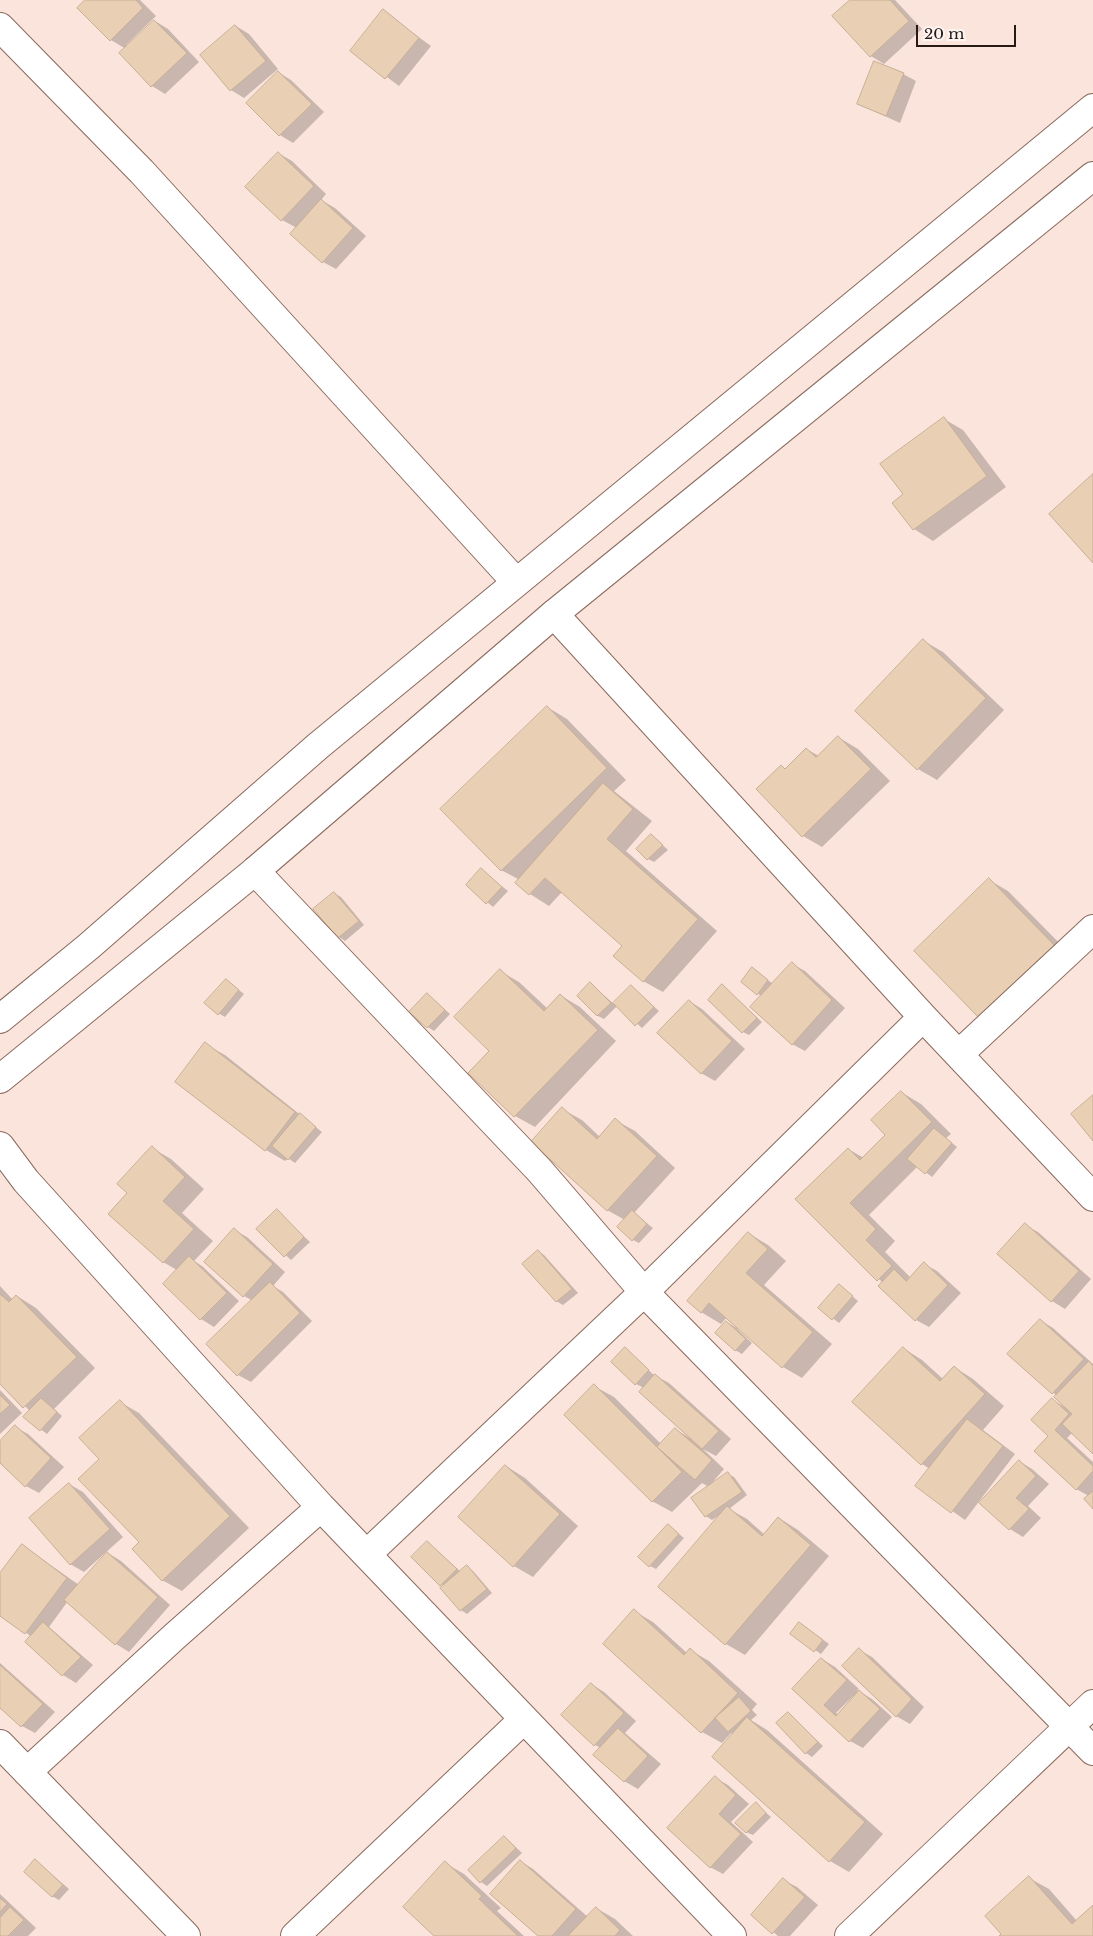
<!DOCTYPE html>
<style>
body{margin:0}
#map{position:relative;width:1093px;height:1936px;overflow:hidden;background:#fbe4db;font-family:"Libre Baskerville",serif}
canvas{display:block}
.scale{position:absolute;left:916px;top:25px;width:100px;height:22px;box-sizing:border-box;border:2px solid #271914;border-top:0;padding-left:6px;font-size:15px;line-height:18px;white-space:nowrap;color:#271914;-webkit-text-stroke:4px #fdf5f2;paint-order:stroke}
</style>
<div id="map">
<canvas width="1093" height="1936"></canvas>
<div class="scale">20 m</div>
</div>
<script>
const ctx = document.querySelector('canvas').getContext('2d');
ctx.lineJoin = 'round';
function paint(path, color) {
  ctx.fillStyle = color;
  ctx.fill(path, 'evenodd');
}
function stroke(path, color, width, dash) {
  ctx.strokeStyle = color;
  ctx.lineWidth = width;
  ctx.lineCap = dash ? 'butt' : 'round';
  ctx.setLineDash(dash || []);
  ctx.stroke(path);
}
paint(new Path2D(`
 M87 0H140L156 16 126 45 128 47 155 21 168 29 199 62 165 94 152 86 121 53 126 49 111 40Z
 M851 0H895L922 29 884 64 871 56 834 16Z
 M383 11 431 46 399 86 352 51Z
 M236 26 249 34 278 69 244 98 231 90Z
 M278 72 291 80 324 112 293 143 280 135 248 103Z
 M903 74 916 81 900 123 858 104Z
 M278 153 292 161 326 194 321 200 335 208 366 236 336 269 323 262 297 228 282 220Z
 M944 419 963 430 1006 487 933 541 914 529 894 503 905 494Z
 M924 641 943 652 1004 710 937 780 918 769Z
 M547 707 567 719 626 780 614 791 652 821 626 851 717 931 663 992 643 981 624 946 562 892 549 906 530 894 517 883 520 880 501 870Z
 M838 737 858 749 890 781 822 847 803 836 781 766 786 769 806 749 819 756Z
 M652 835 668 850 654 862 648 859Z
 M481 870 508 891 493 907 467 885Z
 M989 880 1008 891 1074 958 1001 1030Z
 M334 893 341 897 364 925 345 941 339 937 315 909Z
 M792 964 805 971 845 1008 805 1051 792 1044 762 996 758 994 759 973 773 984Z
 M500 971 519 982 548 1009 560 995 580 1007 616 1041 535 1127 515 1116 470 1073 491 1051Z
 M226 980 244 994 225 1017 218 1013Z
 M591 984 614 1004 631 986 659 1011 642 1028 617 1006 604 1019 598 1016Z
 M723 986 762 1022 749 1035 743 1032Z
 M427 994 450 1014 434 1031 428 1027Z
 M689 1001 702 1009 745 1049 715 1081 701 1073Z
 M205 1044 225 1055 322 1132 295 1163 288 1158 285 1161 266 1150 176 1082Z
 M901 1092 921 1104 951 1134 946 1138 957 1147 932 1177 918 1166 869 1215 895 1241 885 1252 911 1278 924 1264 937 1271 961 1293 929 1327 916 1320 883 1283 797 1199 848 1149 864 1158 887 1135Z
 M562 1109 582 1120 600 1137 615 1120 635 1131 675 1168 634 1213 653 1228 639 1243 633 1240 625 1220 607 1210Z
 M152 1148 171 1159 204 1189 182 1213 213 1241 194 1261 202 1266 239 1301 214 1327 201 1319 164 1284 177 1270 163 1262 129 1193Z
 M277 1211 310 1242 291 1260 258 1229Z
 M1025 1225 1038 1232 1091 1279 1065 1309 1052 1301Z
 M234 1230 247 1237 285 1272 273 1286 283 1292 312 1321 251 1382 238 1375 253 1301 244 1296Z
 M748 1233 768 1245 786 1261 764 1285 832 1344 802 1378 783 1367 739 1328 737 1329 752 1343 742 1354 735 1350 727 1322 738 1329 727 1317 721 1324 701 1312 688 1301Z
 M538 1251 544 1255 578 1293 563 1305 556 1301Z
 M0 1286 13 1300 17 1296 36 1308 95 1368 54 1409 62 1416 47 1434 25 1417 30 1411 0 1382Z
 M845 1290 858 1301 839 1323 820 1308Z
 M1040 1320 1053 1328 1093 1364V1452L1073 1432 1067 1438 1093 1462V1507L1089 1496 1076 1489 1049 1436 1052 1400 1067 1408 1057 1396 1009 1354Z
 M903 1348 922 1360 943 1379 954 1367 973 1379 1004 1406 983 1430 1015 1454 965 1520 917 1486 930 1469 922 1464Z
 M625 1349 654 1375 669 1383 731 1439 716 1456 703 1449 724 1469 711 1484 728 1474 734 1477 747 1495 729 1509 747 1519 765 1535 779 1518 798 1530 829 1556 745 1655 726 1644 721 1514 712 1520 706 1516 693 1498 709 1487 702 1483 672 1512 652 1501 594 1386 614 1397 661 1444 675 1429 690 1438 644 1388 636 1384Z
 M0 1390 22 1413 0 1434Z
 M120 1402 139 1413 249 1528 182 1591 162 1580 141 1542Z
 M15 1427 28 1434 64 1467 39 1493 26 1486 0 1462V1443Z
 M1019 1461 1032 1469 1049 1484 1028 1506 1041 1518 1023 1537 1010 1529 981 1503Z
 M506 1466 525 1478 578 1526 533 1577 514 1566Z
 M69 1484 83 1492 123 1537 84 1572 70 1564Z
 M668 1525 684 1538 656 1569 650 1566Z
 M427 1542 461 1572 467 1567 473 1571 492 1593 467 1614 461 1610 444 1586 412 1557Z
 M22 1545 79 1585 108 1553 121 1561 170 1605 129 1652 116 1644 68 1601 49 1627 93 1665 76 1683 63 1675 27 1642 32 1637 0 1614V1575Z
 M634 1611 653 1622 687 1653 690 1650 709 1661 757 1704 752 1710 757 1715 751 1720 767 1730 883 1834 849 1872 830 1861 733 1734 731 1733 722 1743 702 1732Z
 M800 1623 829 1644 821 1654 792 1634Z
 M859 1650 872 1657 924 1707 910 1724 896 1716Z
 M822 1659 835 1667 859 1689 857 1690 872 1699 892 1717 863 1748 850 1741 794 1689ZM853 1696 854 1697 839 1715 836 1713Z
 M0 1663 55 1712 35 1733 22 1726 0 1706Z
 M591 1684 604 1692 636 1721 625 1733 661 1764 638 1789 624 1781 601 1748 595 1745Z
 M788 1713 823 1746 812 1757 806 1753 778 1723Z
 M715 1778 728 1785 749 1804 731 1822 753 1842 723 1874 710 1867Z
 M756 1804 771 1817 753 1835 746 1832Z
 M505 1837 522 1853 487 1886 481 1882Z
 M36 1861 69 1889 59 1900 52 1896Z
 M520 1861 533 1869 588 1917 596 1908 615 1919 633 1936H540Z
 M445 1863 464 1874 501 1908 497 1911 524 1936H436Z
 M1029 1878 1049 1889 1077 1921 1093 1907V1936H1001Z
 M783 1880 797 1887 818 1905 790 1936H778L753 1915Z
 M0 1894 36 1928 28 1936H0Z`), '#0003');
const building = new Path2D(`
 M85 0H136L143 8 110 41 77 8Z
 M850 0H890L909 21 870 57 832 16Z
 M383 9 419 38 385 79 350 51Z
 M154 20 187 53 151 87 119 53Z
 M235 25 266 61 230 91 200 55Z
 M874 61 904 73 886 116 857 104Z
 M278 71 312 104 279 136 246 103Z
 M278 152 314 186 281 221 245 187Z
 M321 199 353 228 322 263 290 234Z
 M944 417 987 476 913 530 892 503 903 494 880 464Z
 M1093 474V563L1049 514Z
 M923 639 986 698 917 770 855 711Z
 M547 706 607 768 501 871 440 809Z
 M838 736 871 769 802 837 756 789 781 765 785 769 806 748 816 757Z
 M603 783 633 809 607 839 698 919 643 982 613 956 622 946 545 878 529 895 515 883Z
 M651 834 663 845 647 860 636 849Z
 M481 868 502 887 486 904 466 885Z
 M989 878 1055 946 981 1020 914 951Z
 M334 892 359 921 338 938 313 909Z
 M792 962 832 1000 792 1045 750 1007Z
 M752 967 768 980 757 995 741 982Z
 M500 969 544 1011 560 994 598 1030 514 1117 468 1073 489 1051 454 1017Z
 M226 979 239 990 218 1015 204 1003Z
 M590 982 611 1003 597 1016 577 996Z
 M722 984 757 1018 742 1033 708 1000Z
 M631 985 654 1007 635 1026 613 1003Z
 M427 993 445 1010 427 1028 409 1012Z
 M689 1000 732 1041 701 1074 657 1033Z
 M205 1042 295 1112 265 1151 175 1082Z
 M901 1091 932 1122 850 1203 876 1229 866 1240 892 1266 877 1281 795 1199 848 1148 860 1160 885 1135 871 1120Z
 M1093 1095V1141L1071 1114Z
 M562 1107 597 1139 615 1118 657 1156 607 1211 531 1142Z
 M300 1113 316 1127 288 1160 272 1146Z
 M934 1128 952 1143 925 1174 907 1159Z
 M152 1146 185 1177 163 1201 194 1229 163 1263 108 1214 127 1193 117 1184Z
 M277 1209 304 1237 284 1257 256 1229Z
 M632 1210 647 1224 632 1241 617 1227Z
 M1025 1223 1079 1271 1051 1302 997 1254Z
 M234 1228 273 1264 243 1297 204 1262Z
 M748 1232 768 1249 746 1273 813 1332 782 1368 709 1303 701 1313 687 1301Z
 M538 1250 572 1289 556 1302 522 1264Z
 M189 1256 227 1293 200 1320 163 1284Z
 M924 1262 948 1285 915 1321 878 1286 894 1269 906 1281Z
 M270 1282 300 1313 237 1376 206 1344Z
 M839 1284 853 1296 832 1320 818 1308Z
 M0 1294 9 1302 16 1295 77 1357 23 1408 0 1384Z
 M1040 1319 1084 1359 1052 1394 1007 1354Z
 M726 1321 746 1339 735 1351 715 1333Z
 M625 1347 649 1370 635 1385 611 1362Z
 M903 1347 940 1381 954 1366 985 1394 921 1465 852 1402Z
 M1089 1361 1093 1366V1454L1062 1424 1072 1414 1054 1397Z
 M655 1374 719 1431 702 1449 639 1392Z
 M594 1384 682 1472 652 1502 564 1415Z
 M0 1395 10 1405 0 1414Z
 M41 1398 57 1412 40 1431 23 1417Z
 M1052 1398 1069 1414 1055 1430 1093 1466V1471L1076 1490 1034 1451 1048 1436 1031 1420Z
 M120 1400 230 1516 162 1581 132 1549 139 1542 78 1479 99 1459 79 1438Z
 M967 1419 1003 1446 951 1513 915 1486Z
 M15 1425 51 1458 25 1487 0 1463V1441Z
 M675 1428 712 1460 695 1480 657 1447Z
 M1019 1460 1036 1476 1016 1498 1029 1509 1009 1530 979 1503Z
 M505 1465 560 1514 513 1567 458 1517Z
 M728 1472 742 1492 705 1517 691 1498Z
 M69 1483 110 1529 70 1565 29 1518Z
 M1093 1491V1509L1084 1499Z
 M727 1506 762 1536 778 1517 811 1545 725 1645 658 1587Z
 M668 1524 679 1534 649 1567 638 1557Z
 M427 1541 457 1569 440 1586 411 1557Z
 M22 1544 67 1578 25 1634 0 1616V1573Z
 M107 1552 158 1597 115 1645 64 1600Z
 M467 1565 487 1589 460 1611 440 1588Z
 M634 1609 684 1655 690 1648 738 1693 701 1733 603 1644Z
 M43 1622 81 1657 62 1676 25 1642Z
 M799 1622 823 1640 814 1652 790 1634Z
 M859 1648 912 1699 896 1717 842 1666Z
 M821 1658 847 1680 824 1705 836 1716 859 1690 880 1709 849 1742 792 1689Z
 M0 1665 43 1704 21 1727 0 1708Z
 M591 1683 624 1713 594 1746 561 1715Z
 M739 1697 751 1711 728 1732 715 1718Z
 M788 1712 818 1742 805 1754 776 1723Z
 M747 1717 865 1822 829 1862 712 1757Z
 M618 1728 648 1756 624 1782 593 1755Z
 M715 1776 736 1795 719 1814 741 1834 710 1868 667 1828Z
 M756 1802 766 1813 746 1833 735 1823Z
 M504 1836 516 1848 480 1883 468 1870Z
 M35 1859 63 1885 52 1897 24 1872Z
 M520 1860 576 1909 552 1936H538L490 1894Z
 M445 1861 482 1896 479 1899 518 1936H434L403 1907Z
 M1029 1876 1072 1924 1093 1905V1936H999L1001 1934 985 1916Z
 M783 1878 805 1897 772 1934 751 1915Z
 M0 1898 7 1904 0 1912Z
 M10 1907 24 1920 8 1936H0V1918Z
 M596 1907 620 1930 615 1936H568Z`);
paint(building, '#e9cfb3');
stroke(building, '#c7ae94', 1);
const minor = new Path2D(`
 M0 27 142 172 516 582
 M554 614 923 1017 1093 1197
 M255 871 540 1171 644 1292 1093 1751
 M959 1054 1093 929
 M0 1146 26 1181 321 1507 732 1936
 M367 1554 644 1292 923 1017
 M0 1744 186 1936
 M27 1772 175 1636 321 1507
 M295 1936 524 1719
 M849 1936 1093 1704`);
const tertiary = new Path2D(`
 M0 1019 88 947 318 746 1093 108
 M0 1079 255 871 554 614 1093 176`);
stroke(minor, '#8a695d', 30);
stroke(tertiary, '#8a695d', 30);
stroke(minor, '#fff', 28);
stroke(tertiary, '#fff', 28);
</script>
